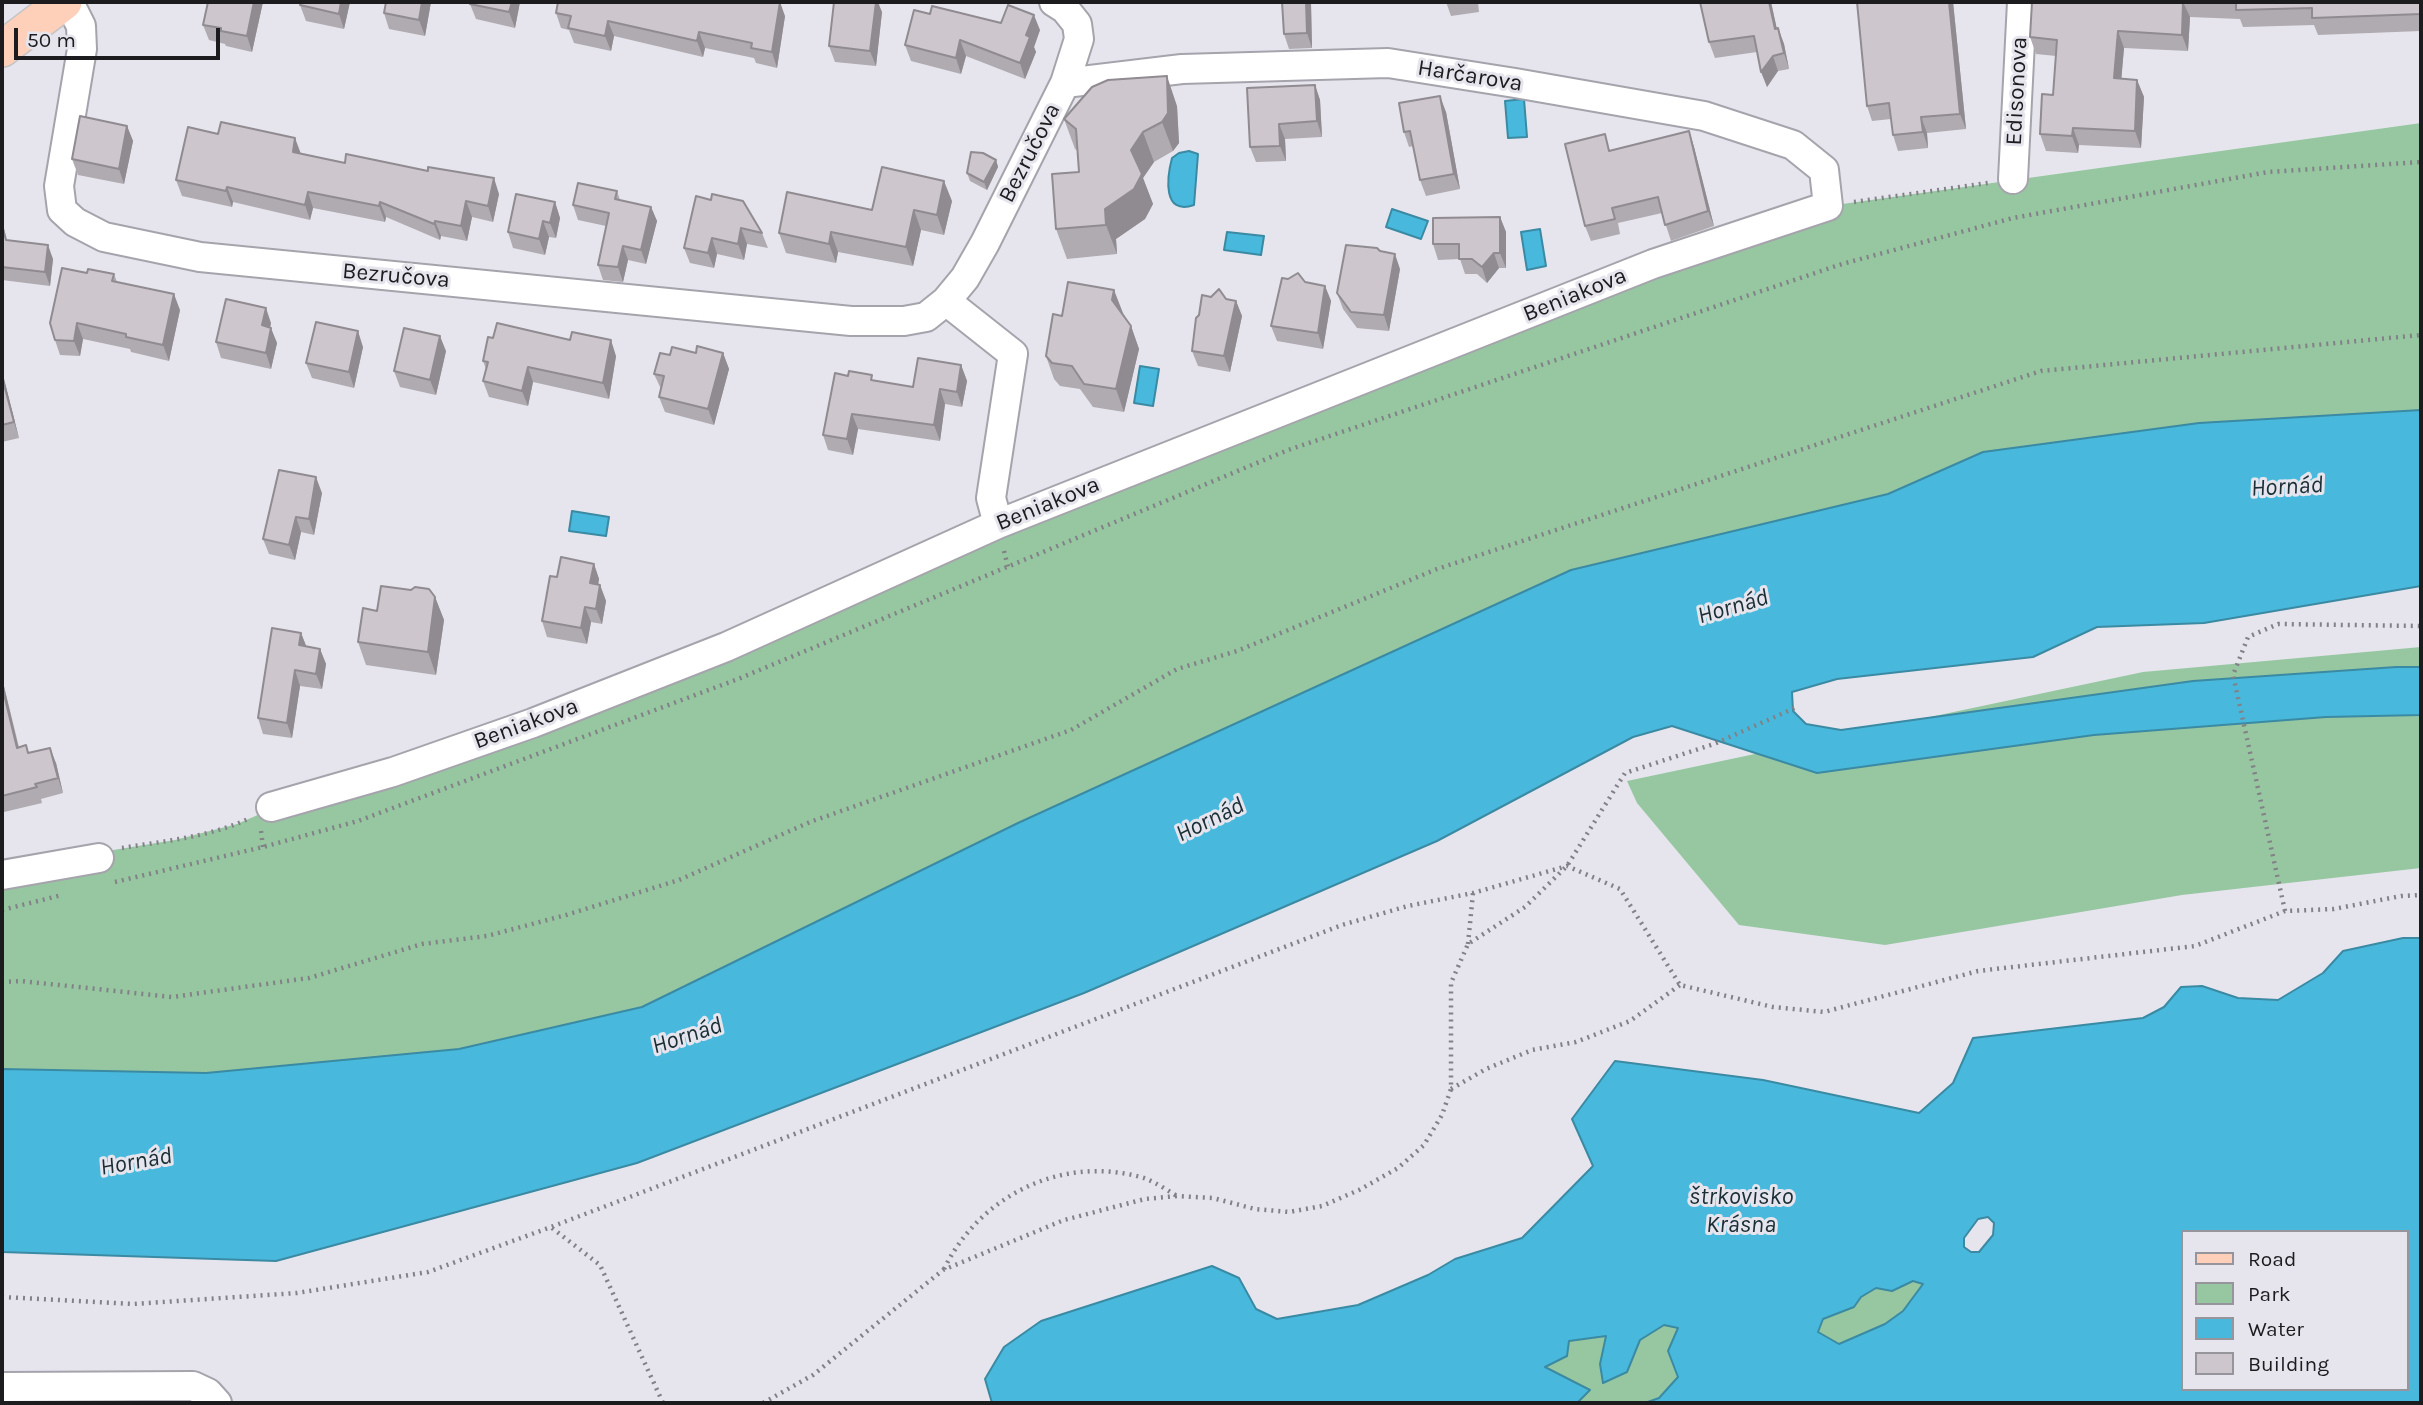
<!DOCTYPE html>
<meta charset="utf-8">
<style>
body{margin:0}
#map{position:relative;width:2423px;height:1405px;overflow:hidden;background:#e6e5ee;font-family:Karla,sans-serif}
canvas{display:block}
.frame{position:absolute;inset:0;border:4px solid #1c1c1f;pointer-events:none}
.legend{position:absolute;left:2181px;top:1230px;width:228px;height:161px;box-sizing:border-box;background:#e6e5ee;border:2px solid #95959b;margin:0;padding:9px 12px;list-style:none;font-size:21px;color:#1c1c1f}
.legend li{display:flex;align-items:center;gap:14px;height:35px}
.legend b{width:35px;border:2px solid #95959b}
.scale{position:absolute;left:14px;top:28px;width:206px;height:32px;box-sizing:border-box;border:4px solid #1c1c1f;border-top:0;padding-left:9px;font-size:21px;line-height:24px;white-space:nowrap;color:#1c1c1f;-webkit-text-stroke:5px #e6e5ee;paint-order:stroke}
</style>
<div id="map">
<canvas width="2423" height="1405"></canvas>
<div class="frame"></div>
<ul class="legend">
<li><b style="height:9px;background:#fecfb9"></b>Road</li>
<li><b style="height:19px;background:#97c7a1"></b>Park</li>
<li><b style="height:19px;background:#48b9dc"></b>Water</li>
<li><b style="height:19px;background:#cdc7cd"></b>Building</li>
</ul>
<div class="scale">50 m</div>
</div>
<script>
const ctx = document.querySelector('canvas').getContext('2d');
ctx.lineJoin = 'round';
function paint(path, color) {
  ctx.fillStyle = color;
  ctx.fill(path, 'evenodd');
}
function stroke(path, color, width, dash) {
  ctx.strokeStyle = color;
  ctx.lineWidth = width;
  ctx.lineCap = dash ? 'butt' : 'round';
  ctx.setLineDash(dash || []);
  ctx.stroke(path);
}
function drawText(font, color, halo, rows, align = 'center') {
  ctx.font = font + ' Karla,sans-serif';
  ctx.lineWidth = 6;
  ctx.setLineDash([]);
  ctx.textBaseline = 'middle';
  ctx.strokeStyle = halo;
  ctx.fillStyle = color;
  for (const [text, x, y, turn = 0] of rows) {
    ctx.save();
    ctx.translate(x, y);
    ctx.rotate((+turn || 0) * Math.PI / 180);
    ctx.textAlign = isNaN(turn) ? turn : align;
    if (halo) ctx.strokeText(text, 0, 0);
    ctx.fillText(text, 0, 0);
    ctx.restore();
  }
}
paint(new Path2D(`
 M2421 123V410L2199 423 1983 452 1888 494 1571 570 1018 823 642 1007 459 1049 206 1073 2 1069V868L175 840 237 824 260 814 393 772 1828 206Z
 M2421 647V868L2182 895 1885 945 1739 925 1637 803 1627 781 2143 672Z
 M1914 1281 1923 1284 1903 1311 1885 1324 1839 1344 1817 1332 1823 1319 1854 1307 1861 1297 1876 1288 1892 1291Z
 M1664 1325 1678 1328 1668 1351 1678 1377 1659 1398 1645 1403H1577L1590 1390 1544 1367 1567 1356 1569 1341 1606 1336 1600 1364 1627 1372 1640 1340Z`), '#97c7a1');
const water = new Path2D(`
 M1524 99 1527 137 1508 138 1505 101Z
 M1189 151 1198 154 1194 205C1162 216 1167 177 1172 158L1179 153Z
 M1392 209 1428 221 1421 239 1386 227Z
 M1540 229 1546 266 1527 270 1521 232Z
 M1227 232 1264 236 1261 255 1224 250Z
 M1140 366 1159 369 1153 406 1134 403Z
 M2421 410V586L2204 623 2097 627 2033 657 1837 679 1792 692 1793 711 1806 724 1841 730 2193 681 2396 667H2421V715L2326 717 2094 735 1817 773 1672 726 1633 737 1437 841 1084 993 637 1163 276 1261 2 1252V1069L206 1073 459 1049 642 1007 1018 823 1571 570 1888 494 1983 452 2199 423Z
 M572 511 609 517 606 536 569 531Z
 M2403 938H2421V1403H1645L1659 1398 1678 1377 1668 1351 1678 1328 1664 1325 1640 1340 1627 1372 1603 1383 1600 1364 1606 1336 1569 1341 1567 1356 1545 1367 1590 1390 1577 1403H992L985 1379 1004 1347 1041 1321 1212 1266 1239 1278 1256 1309 1277 1319 1358 1305 1428 1275 1455 1259 1522 1238 1593 1166 1572 1119 1615 1061 1763 1080 1919 1113 1953 1083 1973 1038 2143 1018 2164 1007 2181 987 2202 986 2238 998 2278 1000 2323 973 2343 951ZM1988 1217 1994 1223 1993 1235 1979 1252H1971L1964 1247V1238L1978 1219ZM2183 1232H2407V1389H2183ZM1913 1281 1923 1284 1903 1311 1885 1324 1839 1344 1818 1332 1823 1319 1854 1307 1861 1297 1876 1288 1892 1291Z`);
paint(water, '#48b9dc');
stroke(water, '#3b8aa3', 2);
const minor = new Path2D(`
 M69 2 81 26 82 49 59 186 62 210 75 222 104 237 200 257 851 321H904L926 317 946 301 965 278 985 243 1065 83 1079 39 1077 24 1065 9 1054 2
 M2013 179 2022 2
 M946 301 1013 354 991 498 998 524
 M271 807 393 772 533 723 726 647 998 524 1653 264 1828 206 1824 170 1793 145 1704 116 1515 83 1388 63 1182 69 1065 83
 M2 875 99 858
 M2 1387 193 1386 208 1393 217 1403`);
const major = new Path2D(`
 M2 49 64 2`);
stroke(minor, '#a5a4ac', 32);
stroke(major, '#c4c4c5', 38);
stroke(new Path2D(`
 M1854 202 1988 183
 M1004 551 1008 567
 M261 831 263 847
 M122 848C164 841 211 837 250 818
 M115 882 263 847 358 821 738 679 1288 450 1842 264 2013 218 2268 172 2421 162
 M2 910 62 895
 M2285 911 2233 675 2248 637 2278 624 2421 626
 M1468 944 1473 893
 M2 982 21 981 172 997 309 978 422 944 487 936 566 915 679 880 810 822 1071 730 1177 669 1237 651 1437 569 2041 371 2421 335
 M1451 1089 1486 1069 1532 1050 1576 1042 1630 1021 1680 985
 M552 1228 600 1265 663 1403
 M944 1269C980 1195 1063 1154 1144 1178 1155 1182 1167 1190 1177 1196
 M2 1297 133 1304 297 1293 428 1272 551 1227 1342 925 1408 906 1473 893 1567 866 1620 889 1680 985 1773 1007 1824 1012 1978 971 2195 946 2285 911 2334 909 2401 896 2421 895
 M763 1403 813 1375 943 1270 1064 1220 1145 1199 1177 1196 1213 1198 1255 1209 1289 1212 1322 1206 1359 1190 1398 1168 1424 1145 1442 1115 1451 1089V983L1468 944 1525 907 1567 866 1625 773 1714 744 1797 707`), '#828187', 4.5, [2, 5]);
stroke(minor, '#fff', 28);
stroke(major, '#fecfb9', 35);
paint(new Path2D(`
 M263 2 252 52 226 46 225 44 209 40 203 25Z
 M350 2 344 29 306 21 300 5Z
 M386 2H431L425 36 389 29 384 13Z
 M520 2 515 28 476 19 470 4Z
 M1282 2H1332L1311 3 1312 48 1289 49 1284 34Z
 M1446 2H1483L1478 3 1479 12 1451 16Z
 M1524 2H1538L1525 4Z
 M1700 2H1771L1777 29 1778 28 1784 44 1789 69 1778 71 1767 87 1757 52 1715 58 1709 42Z
 M1857 2H1953L1966 129 1927 133 1928 148 1898 151 1893 135 1891 119 1872 121 1867 106Z
 M2032 2H2421V31L2318 35 2314 25 2243 27 2240 19 2190 17 2188 51 2124 48 2121 79 2137 80 2144 97 2141 148 2079 145 2078 153 2046 151 2040 134 2053 95 2056 56 2036 54 2030 37Z
 M882 12 876 66 835 62 829 46Z
 M556 13 785 16 777 68 756 63 754 58 705 48 703 57 614 36 611 51 574 43 569 30 561 28Z
 M930 14 1001 23 1040 30 1034 47 1036 52 1025 79 966 56 961 74 911 61 905 45Z
 M1315 85 1320 100 1322 137 1285 139 1286 161 1256 162 1250 147Z
 M1177 106 1179 143 1173 151 1154 162 1143 178 1153 204 1145 219 1116 239 1117 254 1067 259 1056 229 1079 172 1078 151 1075 149 1064 119Z
 M1446 112 1460 189 1426 196 1420 180 1413 146 1409 147 1404 132Z
 M127 126 133 141 124 184 78 175 72 159Z
 M1689 131 1694 147 1714 226 1671 241 1662 213 1618 223 1620 234 1591 241 1585 226 1611 150Z
 M301 154 499 194 493 222 472 217 467 241 441 236 440 240 386 217 385 222 313 208 310 220 233 202 232 207 182 196 176 180Z
 M996 160 998 167 987 190 970 181 967 173Z
 M617 191 620 200 651 207 657 221 646 264 628 260 623 282 603 280 598 265 606 226 578 220 573 205Z
 M696 196 762 233 768 248 747 244 744 260 717 254 714 268 690 263 684 248Z
 M952 201 944 235 921 230 913 266 838 252 836 263 786 253 779 233 872 210Z
 M555 202 560 218 556 238 549 237 545 255 513 248 508 232Z
 M1500 217 1506 232V268H1499L1487 283 1477 274H1465L1460 259 1438 260 1433 244Z
 M2 220 7 241 53 259 50 286 2 280Z
 M1400 269 1389 331 1357 328 1343 309 1337 293Z
 M87 273 114 274 117 282 180 310 169 361 131 352 130 349 83 339 80 356 60 355 55 340Z
 M1305 282 1325 286 1331 301 1323 349 1277 341 1271 326Z
 M1226 299 1236 301 1242 316 1230 372 1198 366 1192 351Z
 M1123 313 1131 326 1139 349 1124 412 1093 407 1080 389 1060 386 1054 379 1046 356 1062 316Z
 M271 323 270 328 277 343 271 369 221 358 216 342Z
 M363 347 354 388 312 378 306 363Z
 M446 351 436 395 400 387 394 371Z
 M696 353H723L729 369 714 425 665 412 659 397 661 389 654 374 670 355Z
 M616 356 609 399 533 382 528 406 489 397 483 381 486 369 483 361Z
 M961 365 967 381 962 407 945 404 940 441 858 429 853 455 828 450 823 435 874 381 913 387Z
 M2 371 19 438 2 442Z
 M322 493 314 535 301 532 295 560 269 554 263 539Z
 M594 564 599 579 598 585H600L606 601 602 624 591 622 587 644 547 637 542 621 557 577Z
 M435 597 444 620 436 675 366 665 358 642 377 611Z
 M301 633 306 646 320 649 326 664 322 689 300 686 292 738 263 734 258 718Z
 M2 678 19 747 26 745 29 753 56 763 63 793 41 799 42 803 4 812 2 807Z`), '#b0abb0');
paint(new Path2D(`
 M254 2H263L252 52 247 36Z
 M341 2H350L344 29 339 14Z
 M422 2H431L425 36 419 20Z
 M512 2H520L515 28 509 12Z
 M780 2 785 16 777 68 772 52Z
 M876 2H878L882 12 876 66 870 51Z
 M1306 2H1310L1311 3 1312 48 1307 33Z
 M1769 2H1771L1780 44 1775 29Z
 M1949 2H1953L1966 129 1960 114Z
 M2183 2 2190 17 2188 51 2182 35Z
 M1034 15 1040 30 1034 47 1036 52 1025 79 1020 63 1026 35Z
 M608 21 614 36 611 51 605 36Z
 M1778 28 1784 44 1789 69 1784 53Z
 M2118 31 2124 48 2120 95 2114 78Z
 M699 32 705 48 703 57 697 41Z
 M960 40 966 56 961 74 956 58Z
 M1773 56 1778 71 1767 87 1761 72Z
 M1167 76 1177 106 1179 143 1173 151 1162 122Z
 M2137 80 2144 97 2141 148 2135 131Z
 M1315 85 1320 100 1322 137 1317 121Z
 M1440 96 1446 112 1460 189 1454 174Z
 M1921 117 1927 133 1928 148 1923 132Z
 M1279 124 1285 139 1286 161 1280 146Z
 M127 126 133 141 124 184 119 169Z
 M2073 128 2079 145 2078 153 2072 136Z
 M1689 131 1694 147 1714 226 1708 211Z
 M1143 132 1154 162 1143 178 1153 204 1145 219 1116 239 1117 254 1106 225 1105 209 1131 150Z
 M295 138 301 154 293 152Z
 M996 160 998 167 987 190 984 182Z
 M494 178 499 194 493 222 488 206Z
 M944 181 952 201 944 235 937 215Z
 M227 187 233 202 232 207 226 191Z
 M308 192 313 208 310 220 305 205Z
 M466 201 472 217 467 241 461 226Z
 M380 202 386 217 385 222 379 206Z
 M555 202 560 218 556 238 550 223Z
 M651 207 657 221 646 264 641 250Z
 M914 210 921 230 913 266 906 247Z
 M1500 217 1506 232V268L1500 253Z
 M435 221 441 236 440 240 434 224Z
 M543 221 549 237 545 255 539 239Z
 M741 228 747 244 744 260 738 244Z
 M831 232 838 252 836 263 829 244Z
 M712 238 717 254 714 268 708 253Z
 M48 245 53 259 50 286 45 272Z
 M623 246 628 260 623 282 618 267Z
 M1494 253 1499 268 1487 283 1482 267Z
 M1395 254 1400 269 1389 331 1384 315Z
 M1325 286 1331 301 1323 349 1318 333Z
 M1114 290 1123 313 1121 323 1112 300Z
 M174 294 180 310 169 361 163 345Z
 M1236 301 1242 316 1230 372 1224 356Z
 M266 308 271 323 267 341 262 325Z
 M77 323 83 339 80 356 74 341Z
 M1131 326 1139 349 1124 412 1116 389Z
 M271 328 277 343 271 369 266 353Z
 M358 331 363 347 354 388 349 372Z
 M440 336 446 351 436 395 430 380Z
 M611 340 616 356 609 399 603 383Z
 M723 353 729 369 714 425 708 409Z
 M961 365 967 381 962 407 957 392Z
 M528 367 533 382 528 406 522 391Z
 M2 371 19 438 14 422 2 377Z
 M940 389 945 404 940 441 934 425Z
 M852 414 858 429 853 455 847 439Z
 M316 477 322 493 314 535 309 519Z
 M296 517 301 532 295 560 289 545Z
 M594 564 599 579 596 599 590 583Z
 M600 585 606 601 602 624 596 609Z
 M435 597 444 620 436 675 428 652Z
 M585 607 591 622 587 644 581 628Z
 M301 633 307 648 299 645Z
 M320 649 326 664 322 689 316 674Z
 M295 670 300 686 292 738 287 723Z
 M2 678 22 763 17 748 2 686Z
 M50 748 56 763 63 793 58 778Z`), '#908b90');
const building = new Path2D(`
 M208 2H254L247 36 221 31V28L203 25Z
 M301 2H341L339 14 300 5Z
 M386 2H422L419 20 384 13Z
 M470 2H512L509 12 470 4Z
 M558 2H780L772 52 751 48 752 43 699 32 697 41 608 21 605 36 568 28 571 16 556 13Z
 M834 2H876L870 51 829 46Z
 M1282 2H1306L1307 33 1284 34Z
 M1700 2H1769L1775 29 1778 28 1784 53 1773 56 1761 72 1754 36 1709 42Z
 M1857 2H1949L1960 114 1921 117 1923 132 1893 135 1889 103 1867 106Z
 M2032 2H2183L2182 35 2118 31 2114 78 2137 80 2135 131 2073 128 2072 136 2040 134 2042 94 2053 95 2057 40 2030 37Z
 M2218 2H2421V14L2312 18V8L2236 10V3Z
 M1008 5 1034 15 1026 35 1030 37 1020 63 960 40 956 58 905 45 914 10 930 14 932 6 1001 23Z
 M1167 76 1168 113 1162 122 1143 132 1131 150 1142 174 1134 189 1105 209 1106 225 1056 229 1052 174 1079 172 1076 129 1064 119 1092 87 1108 80Z
 M1315 85 1317 121 1279 124 1280 146 1250 147 1247 88Z
 M1440 96 1454 174 1420 180 1410 131 1404 132 1399 103Z
 M80 116 127 126 119 169 72 159Z
 M221 122 295 138 293 152 345 163 346 154 428 171V167L494 178 488 206 466 201 461 226 435 221 434 224 380 202 379 206 308 192 305 205 227 187 226 191 176 180 188 127 218 134Z
 M1689 131 1708 211 1665 225 1658 197 1612 208 1615 219 1585 226 1565 144 1605 134 1609 151Z
 M971 152 983 153 996 160 984 182 967 173Z
 M882 167 944 181 937 215 914 210 906 247 831 232 829 244 779 233 787 192 872 210Z
 M578 183 617 191 615 199 651 207 641 250 623 246 618 267 598 265 609 213 573 205Z
 M516 194 555 202 550 223 543 221 539 239 508 232Z
 M712 194 743 201 762 233 741 228 738 244 712 238 708 253 684 248 696 196 711 200Z
 M1500 217V253H1494L1482 267 1472 259H1459V244H1433V218Z
 M2 225 6 240 48 245 45 272 2 267Z
 M1346 245 1377 248 1380 251 1395 254 1384 315 1351 312 1337 293Z
 M62 268 87 273 88 269 114 274 112 281 174 294 163 345 126 337V334L77 323 74 341 55 340 50 323Z
 M1298 273 1305 282 1325 286 1318 333 1271 326 1282 278 1288 279Z
 M1068 282 1114 290 1112 300 1131 326 1116 389 1084 384 1072 366 1052 363 1046 356 1053 314 1062 316Z
 M1219 289 1226 299 1236 301 1224 356 1192 351 1196 318 1199 315 1202 295 1211 297Z
 M226 299 266 308 262 325 271 328 266 353 216 342Z
 M316 322 358 331 349 372 306 363Z
 M497 323 570 340 572 332 611 340 603 383 528 367 522 391 483 381 488 362 483 361 488 337 493 338Z
 M404 328 440 336 430 380 394 371Z
 M697 346 723 353 708 409 659 397 664 376 654 374 660 353 670 355 672 347 696 353Z
 M918 358 961 365 957 392 940 389 934 425 852 414 847 439 823 435 835 373 848 376 849 371 872 375 871 380 913 387Z
 M2 377 14 422 2 425Z
 M279 470 316 477 309 519 296 517 289 545 263 539Z
 M561 557 594 564 590 583 600 585 596 609 585 607 581 628 542 621 550 576 557 577Z
 M381 586 411 590 415 587 429 589 435 597 428 652 358 642 363 608 377 611Z
 M272 628 301 633 299 645 320 649 316 674 295 670 287 723 258 718Z
 M2 686 17 748 26 745 28 753 50 748 58 778 35 784 37 787 2 796Z`);
paint(building, '#cdc7cd');
stroke(building, '#908b90', 2);
drawText('23px', '#1c1c1f', '#e6e5ee', [
 ["Harčarova",1470,76,9],
 ["Edisonova",2017,91,-87],
 ["Bezručova",1030,153,-63],
 ["Bezručova",396,276,5],
 ["Beniakova",1575,295,-22],
 ["Beniakova",1048,504,-22],
 ["Beniakova",526,724,-20]
]);
drawText('italic 24px', '#1a2e35', '#e6e5ee', [
 ["Hornád",2287,487,-3],
 ["Hornád",1733,607,-16],
 ["Hornád",1210,820,-26],
 ["Hornád",687,1036,-18],
 ["Hornád",136,1162,-10],
 ["štrkovisko",1741,1197],
 ["Krásna",1741,1225]
]);
</script>
